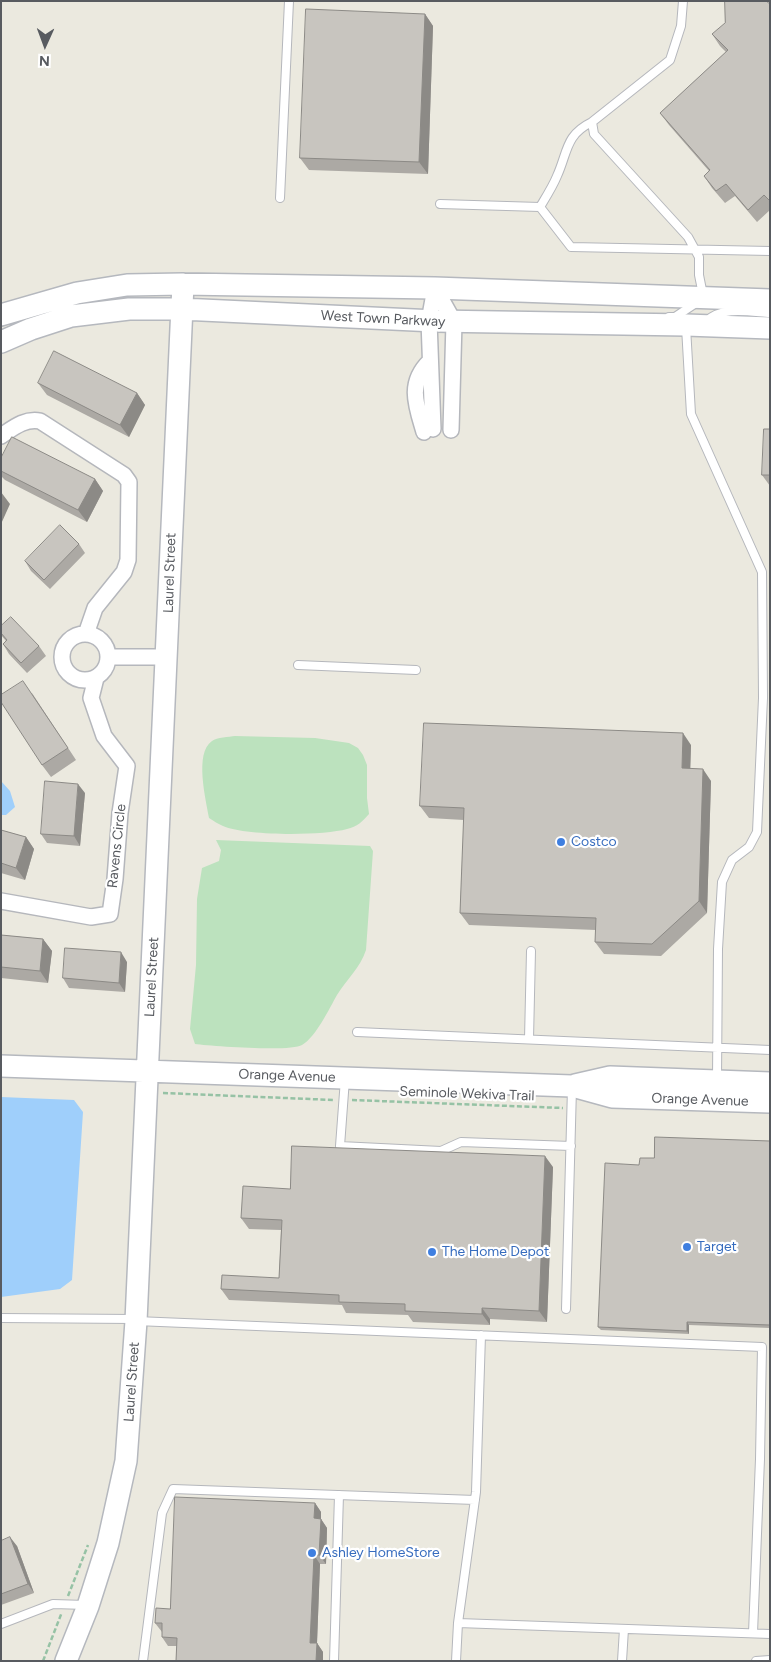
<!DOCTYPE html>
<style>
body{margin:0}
#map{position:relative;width:771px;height:1662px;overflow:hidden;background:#ebe9df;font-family:Figtree,sans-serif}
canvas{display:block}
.frame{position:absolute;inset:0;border:2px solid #585b60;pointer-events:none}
.north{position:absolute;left:20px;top:20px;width:50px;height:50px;-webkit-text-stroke:4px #fff;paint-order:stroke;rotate:182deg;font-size:14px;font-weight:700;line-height:20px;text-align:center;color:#585b60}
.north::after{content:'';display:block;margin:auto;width:18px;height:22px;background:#585b60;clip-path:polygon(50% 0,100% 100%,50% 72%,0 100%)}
</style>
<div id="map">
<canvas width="771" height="1662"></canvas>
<div class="frame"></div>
<div class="north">N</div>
</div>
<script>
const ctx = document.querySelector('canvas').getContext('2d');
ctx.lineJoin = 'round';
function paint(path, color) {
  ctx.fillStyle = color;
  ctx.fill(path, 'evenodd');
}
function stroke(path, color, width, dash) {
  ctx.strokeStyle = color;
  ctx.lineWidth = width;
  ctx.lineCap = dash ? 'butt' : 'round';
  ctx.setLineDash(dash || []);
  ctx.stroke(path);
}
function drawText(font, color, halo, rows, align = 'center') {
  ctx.font = font + ' Figtree,sans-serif';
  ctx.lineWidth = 4.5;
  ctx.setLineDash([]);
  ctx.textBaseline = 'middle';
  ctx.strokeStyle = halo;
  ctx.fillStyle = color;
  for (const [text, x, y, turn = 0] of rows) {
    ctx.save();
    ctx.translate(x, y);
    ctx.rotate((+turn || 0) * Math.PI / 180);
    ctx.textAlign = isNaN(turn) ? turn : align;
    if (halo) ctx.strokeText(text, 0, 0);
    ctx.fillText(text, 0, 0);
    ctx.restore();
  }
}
paint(new Path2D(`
 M235 736 315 738 349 743 358 748 363 755 367 765V798L369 814C363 821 357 827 347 829 322 836 246 836 223 826 218 824 214 821 209 818 206 800 194 753 212 741 217 737 229 737 235 736Z
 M216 840 370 846 373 851 366 950C360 968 347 979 337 995 329 1009 316 1037 302 1045 291 1052 211 1046 195 1044L190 1029 196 965 197 899 202 868 219 861 221 850Z`), '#bce2be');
paint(new Path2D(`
 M1 781 10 791 15 807 6 815H1Z
 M1 1097 74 1100 83 1112 72 1280 60 1289 1 1297Z`), '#9fcffb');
const lane = new Path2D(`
 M683 1 681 26 670 60 592 122 594 134 688 237 699 257V275L703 295
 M280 198 289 1
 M440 204 540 207 571 247 770 251
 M540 207C546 197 553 186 557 176 568 152 565 135 592 122
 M669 317H675L696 303
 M707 321C721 306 751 312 770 313
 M686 327 691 414 762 572 763 698 757 832 749 847 732 860 722 882 718 949 717 1079
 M298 665 416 670
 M357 1032 770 1050
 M529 1039 531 951
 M345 1079 340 1146 441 1151 461 1142 571 1146
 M566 1309 572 1088
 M1 1318 134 1319
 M136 1321 762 1347 760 1459 753 1633
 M458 1623 770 1634
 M1 1624 53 1604 86 1605
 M143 1661 162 1513 173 1489 475 1500
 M334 1661 339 1495
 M456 1661 458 1623 476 1492 481 1335
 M622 1661 624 1629
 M756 1661 770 1660`);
const street = new Path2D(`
 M433 429 429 321 435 288 454 322 451 430
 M424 432C416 405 407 383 430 361
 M1 436C13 428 25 418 40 421L124 475 129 482 128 560 124 572 95 608 86 634
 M62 657a23 23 0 1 1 46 0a23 23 0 1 1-46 0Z
 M108 657H167
 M1 901 91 917 110 914 115 879 120 813 127 766 104 736 91 698 96 678`);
const secondary = new Path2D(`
 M1 315 77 293 127 285 183 284 435 288 770 300
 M1 342 31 329 71 316 129 309H181L435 321 686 325 770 328
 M1 1066 572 1086 612 1097 770 1102
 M575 1085 610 1077 770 1083
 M66 1661 88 1606 108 1543 126 1461 136 1321 183 284`);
stroke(lane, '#b5b7bc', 10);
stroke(street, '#b5b7bc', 18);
stroke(secondary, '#b5b8be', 24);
stroke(new Path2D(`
 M163 1093 334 1100
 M352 1100 563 1108
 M68 1596 88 1545
 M43 1661 62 1612`), '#96c2a5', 2.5, [5, 2.5]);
stroke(lane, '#fff', 8);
stroke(street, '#fff', 15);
stroke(secondary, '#fff', 21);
paint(new Path2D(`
 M770 4V210L757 222 735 196 725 203 712 188 704 176 709 171 669 125 660 113 726 52 720 46 712 34Z
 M425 14 433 26 428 174 309 170 300 158Z
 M38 383 137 393 145 405 129 437 47 395Z
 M770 429V486L762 475Z
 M1 458 95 479 103 491 87 522 5 480 1 476Z
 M79 544 85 553 50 589 31 571 25 561Z
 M1 626 39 646 46 656 27 673 9 654 3 644 6 641 1 635Z
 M32 693 76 760 51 777 42 765Z
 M691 745 690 768 711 781 707 913 661 956 604 954 595 942 596 930 469 925 460 913 464 820 429 818 420 806Z
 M85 793 80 846 47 843 41 834Z
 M1 830 26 837 34 849 25 880 1 873Z
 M1 935 43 939 52 951 48 983 1 978Z
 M127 962 125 992 69 988 63 978Z
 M770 1141V1328L689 1325V1334L601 1330 598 1327 639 1165 654 1158Z
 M553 1167 547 1322 490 1319V1325L413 1322 408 1315 346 1313 342 1305 229 1300 221 1289 279 1278 281 1230 249 1229 241 1218 290 1189Z
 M315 1503 321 1512V1519L327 1528 326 1564H320L317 1643 323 1652V1661H176L177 1646H168L162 1637V1632L155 1623 170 1609Z
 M1 1541 17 1546 34 1593 1 1605Z`), '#aca9a4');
paint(new Path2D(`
 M425 14 433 26 428 174 419 162Z
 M137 393 145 405 129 437 120 425Z
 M95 479 103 491 87 522 78 510Z
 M1 492 10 504 1 524Z
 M683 733 691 745 690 780 682 768Z
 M703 769 711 781 707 913 699 901Z
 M78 784 85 793 80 846 74 836Z
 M26 837 34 849 25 880 16 868Z
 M43 939 52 951 48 983 40 971Z
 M121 952 127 962 125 992 119 983Z
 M545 1156 553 1167 547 1322 539 1311Z
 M482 1308 490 1319V1325L482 1314Z
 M687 1322 689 1325V1334L687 1331Z
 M315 1503 321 1512V1519L327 1528 326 1564 319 1555 314 1518Z
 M10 1537 17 1546 34 1593 28 1584Z
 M314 1555 320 1564 317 1643 323 1652V1661H316L310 1643Z`), '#8c8a86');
const building = new Path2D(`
 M725 1H766L770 4V201L764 195 748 210 726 184 716 191 704 176 710 170 660 113 728 50 712 34 725 23Z
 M306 9 425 14 419 162 300 158Z
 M54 351 137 393 120 425 38 383Z
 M764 429H770V475H762Z
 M12 437 95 479 78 510 1 471V458Z
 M60 525 79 544 44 580 25 561Z
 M11 617 39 646 21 663 3 644 7 640 1 633V626Z
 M23 681 68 748 42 765 1 702V695Z
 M424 723 683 733 682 768 703 769 699 901 652 944 595 942 596 918 460 913 464 808 420 806Z
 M45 781 78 784 74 836 41 834Z
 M1 830 26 837 16 868 1 863Z
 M1 935 43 939 40 971 1 967Z
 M65 948 121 952 119 983 63 978Z
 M655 1137 770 1141V1325L687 1322V1331L598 1327 605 1163 639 1165 640 1158H654Z
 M292 1146 545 1156 539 1311 482 1308V1314L405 1311V1304L339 1302V1295L221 1289 222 1275 279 1278 282 1220 241 1218 243 1186 290 1189Z
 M175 1497 315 1503 314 1518 321 1519 319 1555H314L310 1643H317L316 1661H176L177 1638 162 1637V1623H155L156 1608 170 1609Z
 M10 1537 28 1584 1 1594V1541Z`);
paint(building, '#c8c5bf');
stroke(building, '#8c8a86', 1);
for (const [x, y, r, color] of [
 [561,842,5,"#3f7fe0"],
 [687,1247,5,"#3f7fe0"],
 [432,1252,5,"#3f7fe0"],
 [312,1553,5,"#3f7fe0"]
]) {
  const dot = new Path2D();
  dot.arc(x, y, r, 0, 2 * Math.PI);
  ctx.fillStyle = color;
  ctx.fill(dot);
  stroke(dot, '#fff', 2);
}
drawText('14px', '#585b60', '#fff', [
 ["West Town Parkway",383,319,3],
 ["Laurel Street",170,573,-88],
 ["Ravens Circle",117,846,-84],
 ["Laurel Street",152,977,-87],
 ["Orange Avenue",287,1076,2],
 ["Seminole Wekiva Trail",467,1094,2],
 ["Orange Avenue",700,1100,2],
 ["Laurel Street",132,1382,-86]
]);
drawText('14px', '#366cbe', '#fff', [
 ["Costco",571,842],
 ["Target",697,1247],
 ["The Home Depot",442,1252],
 ["Ashley HomeStore",322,1553]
], 'left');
</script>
